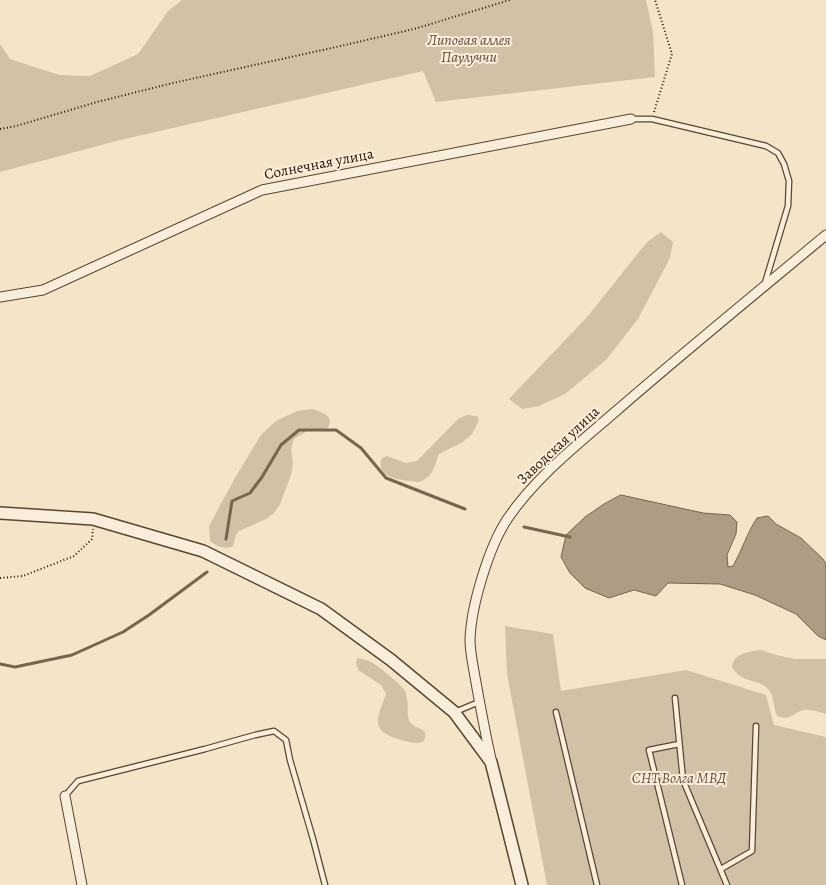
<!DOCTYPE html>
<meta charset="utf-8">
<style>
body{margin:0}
canvas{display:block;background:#f4e5c8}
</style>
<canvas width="826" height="885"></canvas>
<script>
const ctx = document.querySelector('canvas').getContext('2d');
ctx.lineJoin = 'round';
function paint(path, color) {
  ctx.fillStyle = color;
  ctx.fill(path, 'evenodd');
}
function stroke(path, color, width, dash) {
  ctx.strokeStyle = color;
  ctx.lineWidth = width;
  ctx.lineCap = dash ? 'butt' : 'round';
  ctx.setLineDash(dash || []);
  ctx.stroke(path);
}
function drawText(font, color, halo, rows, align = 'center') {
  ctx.font = font + ' Alegreya,serif';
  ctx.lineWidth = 4;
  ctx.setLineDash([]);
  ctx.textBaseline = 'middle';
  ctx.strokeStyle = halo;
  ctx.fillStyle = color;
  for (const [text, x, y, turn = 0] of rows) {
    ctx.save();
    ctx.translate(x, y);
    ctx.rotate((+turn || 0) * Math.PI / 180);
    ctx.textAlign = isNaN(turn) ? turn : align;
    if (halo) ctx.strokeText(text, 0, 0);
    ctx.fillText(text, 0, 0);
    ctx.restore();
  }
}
paint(new Path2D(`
 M182 0H646L653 32 655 77 436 102 423 71 120 140 0 172V44L10 59 59 75 90 76 138 54 168 11Z
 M661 232 673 242 670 258 638 319 606 360 565 394 539 406 522 409 509 399 588 316 647 242Z
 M313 409C322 413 335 415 328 428L307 431 294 439 291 449 293 464 291 475 280 504 274 513 266 519 239 531 236 535 233 546C224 550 217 546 210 541L209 526 236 476 261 435 276 421 297 411Z
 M467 415 477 416 479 420 472 434 463 442 439 454C436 461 434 471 429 476 427 478 421 482 418 482 416 482 413 481 410 481 398 480 374 476 382 458L387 456 406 463 417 461 458 419Z
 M505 626 553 634 561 691 686 670 766 695 774 725 826 737V885H547L507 674Z
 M761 650 776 655 795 659H826V714C819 712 811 709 805 710 794 711 791 722 777 716 773 708 775 697 769 690 762 681 749 682 740 676 737 674 734 670 732 667 733 653 749 652 761 650Z
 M357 658C361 659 365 659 369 661 376 664 402 685 405 691 406 694 407 696 407 699 409 706 406 716 410 722 416 730 430 727 424 741 417 745 409 742 401 740 369 731 377 719 386 694L381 685 358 670 356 663Z`), '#d1c1a6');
const water = new Path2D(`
 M621 495 703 513 730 515 737 522 736 534 727 555 728 567 733 566C742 550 747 533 757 518L768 516 776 524 801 538 823 559 826 564V640L818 636 796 614 755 595 720 584 668 583 656 596 634 590 609 598 585 588 570 573 561 557 566 535 585 517 604 504Z`);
paint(water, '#ad9d84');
stroke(water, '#76654f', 1);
stroke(new Path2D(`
 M524 527 570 537
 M226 539 232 501 250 493 262 477 281 445 299 430H336L361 448 386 478 465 509
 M0 664 15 667 72 655 123 632 149 615 207 572`), '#76654f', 3);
const service = new Path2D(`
 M631 119H652L766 146 778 153 784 164 789 181 788 206 765 283
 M675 698 683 780 727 885
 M455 712 479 702
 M556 712 597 885
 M679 744 649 750 682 885
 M65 796 78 781 205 749 255 735 274 731 286 740 290 760 313 839 325 885
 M721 869 752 851 756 726`);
const minor = new Path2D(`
 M0 297 43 290 262 190 631 119
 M491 759C485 732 480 705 475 677 473 665 470 652 470 640 471 606 489 546 508 518 536 477 577 445 615 412 684 352 755 294 826 235
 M65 796 82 885`);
const tertiary = new Path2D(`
 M0 513 93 519 203 551 321 609 391 660 454 712 491 762 522 885`);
stroke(service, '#584632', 7);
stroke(minor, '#584632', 11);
stroke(tertiary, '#584632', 14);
stroke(new Path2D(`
 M654 112 672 54 655 0
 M0 129 16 126 97 102 173 83 345 45 414 29 510 0
 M0 578 23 576 74 556 92 539 93 529`), '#241100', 2, [1, 2.5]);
stroke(service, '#f8eedb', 4.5);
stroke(minor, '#f8eedb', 9);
stroke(tertiary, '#f8eedb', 11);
drawText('italic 15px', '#614f3a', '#f8eedb', [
 ["Липовая аллея",469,41],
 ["Паулуччи",469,58],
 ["СНТ Волга МВД",679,779]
]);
drawText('15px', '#241100', '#f8eedb', [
 ["Солнечная улица",319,165,-11],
 ["Заводская улица",559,446,-43]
]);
</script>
